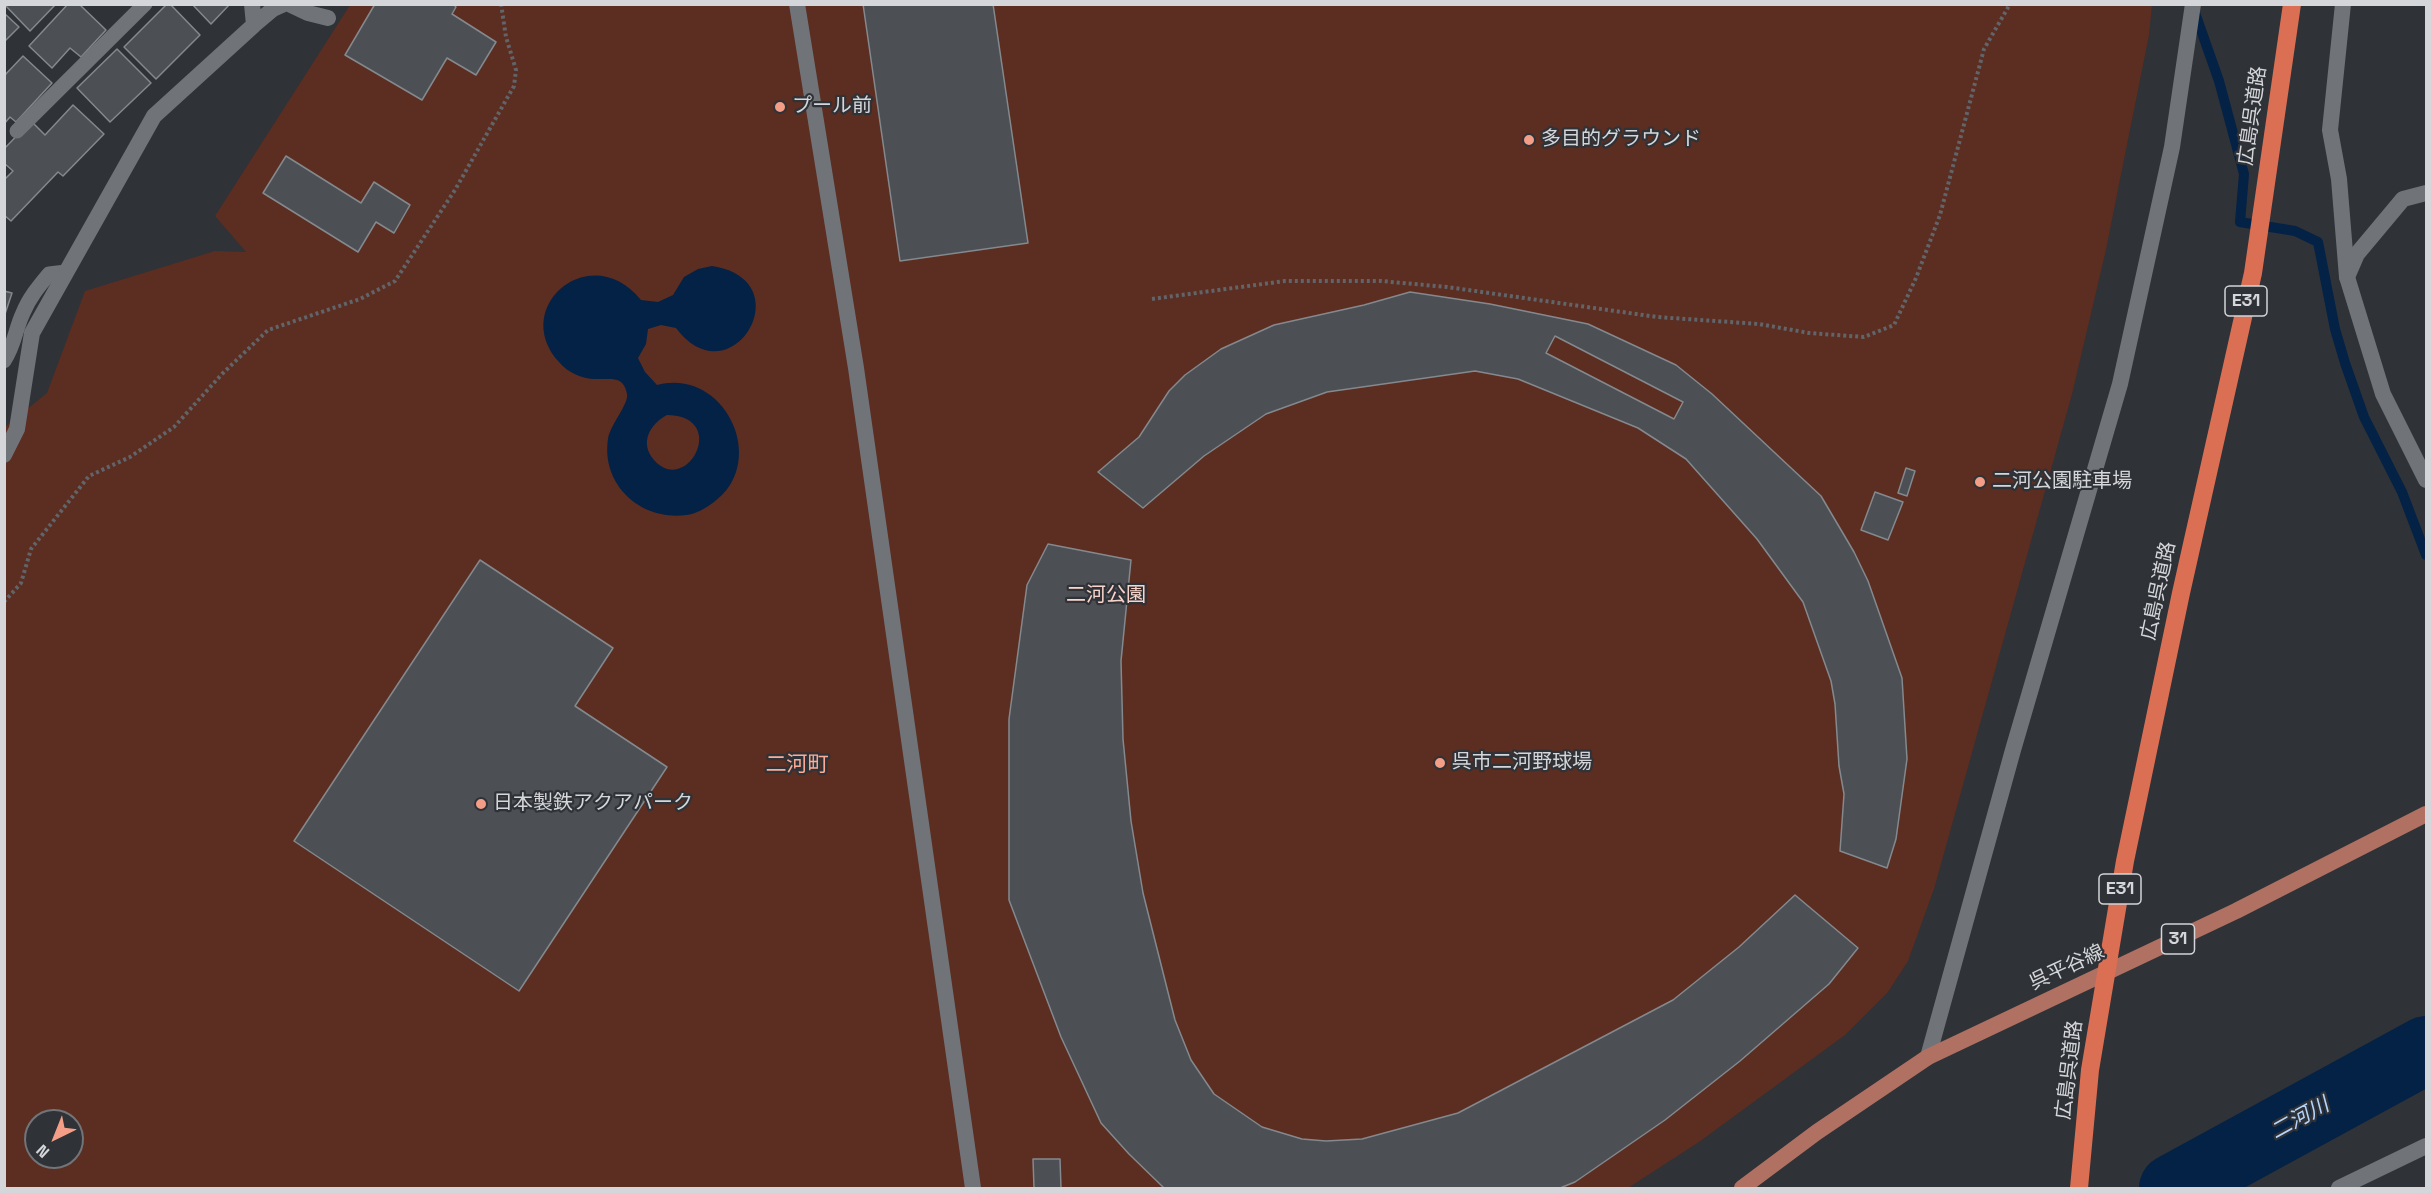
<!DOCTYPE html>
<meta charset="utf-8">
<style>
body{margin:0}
#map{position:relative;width:2431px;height:1193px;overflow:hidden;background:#2f3237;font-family:"Space Grotesk",sans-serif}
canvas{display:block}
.frame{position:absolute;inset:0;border:6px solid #d4d6d9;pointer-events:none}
.north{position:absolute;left:24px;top:1109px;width:60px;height:60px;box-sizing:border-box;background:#2f3237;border:2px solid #717478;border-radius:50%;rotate:223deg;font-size:16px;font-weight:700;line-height:24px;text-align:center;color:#d4d6d9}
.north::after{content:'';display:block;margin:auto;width:21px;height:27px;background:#f49e88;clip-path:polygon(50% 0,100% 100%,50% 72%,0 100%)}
</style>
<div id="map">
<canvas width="2431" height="1193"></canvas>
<div class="frame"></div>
<div class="north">N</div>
</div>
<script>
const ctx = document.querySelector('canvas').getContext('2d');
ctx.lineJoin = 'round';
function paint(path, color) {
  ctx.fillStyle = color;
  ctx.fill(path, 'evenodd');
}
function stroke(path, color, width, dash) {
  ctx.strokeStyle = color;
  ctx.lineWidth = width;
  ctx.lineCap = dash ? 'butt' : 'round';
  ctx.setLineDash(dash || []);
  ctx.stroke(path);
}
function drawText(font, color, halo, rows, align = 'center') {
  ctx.font = font + ' "Space Grotesk","Noto Sans JP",sans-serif';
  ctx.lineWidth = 4.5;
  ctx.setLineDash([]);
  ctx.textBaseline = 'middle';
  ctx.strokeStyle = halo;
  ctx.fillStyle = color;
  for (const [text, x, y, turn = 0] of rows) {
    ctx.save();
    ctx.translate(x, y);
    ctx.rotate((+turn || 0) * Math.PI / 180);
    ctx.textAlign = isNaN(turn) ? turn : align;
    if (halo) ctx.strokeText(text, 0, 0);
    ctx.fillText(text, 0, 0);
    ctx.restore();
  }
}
paint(new Path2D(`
 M350 5H2152L2149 35 2105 254 2072 394 1934 889 1908 961 1888 992 1845 1035 1699 1142 1628 1188H5V427L47 393 85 291 215 251 246 252 215 216ZM36 1121H72V1157H36Z`), '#5c2d21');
paint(new Path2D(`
 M712 266C804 280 731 401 676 328L661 325 648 329 646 344 638 358 645 372 657 385C724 367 770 461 714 502 706 508 696 514 686 515 641 521 601 485 608 439 610 425 629 404 627 394 624 374 608 380 595 379 582 379 567 372 559 362 509 306 592 238 641 300L658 302 673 295 684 277 698 269ZM667 415C730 416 687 497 654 460 639 443 650 424 667 415Z`), '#032246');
stroke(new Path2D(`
 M2194 10 2219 81 2244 174 2240 222 2295 231 2318 242 2335 329 2345 363 2364 417 2402 492 2426 555`), '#032246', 10);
stroke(new Path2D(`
 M2173 1188 2426 1050`), '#032246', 68);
const building = new Path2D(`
 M4 4H56L30 31Z
 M68 4H79L106 30 81 57 70 48 52 68 29 46Z
 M167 4H170L200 35 156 79 124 47Z
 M192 4H230L211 24Z
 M375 4H453L456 7 452 14 496 42 476 75 447 58 422 100 345 55Z
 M863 4H993L1028 243 900 261Z
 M4 13 19 27 4 42Z
 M117 49 151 83 110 122 77 88Z
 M23 56 52 83 16 122 10 117 4 124V76Z
 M73 105 104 134 63 176 58 172 11 221 4 215V180L13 171 4 163V149L31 121 45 135Z
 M286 156 361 203 374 182 410 205 394 233 376 222 358 252 263 193Z
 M4 291 12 293 4 317Z
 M1410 292 1490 304 1588 324 1676 365 1712 394 1821 496 1854 552 1868 581 1902 678 1907 759 1896 839 1887 868 1840 851 1844 794 1839 766 1835 704 1831 681 1803 602 1757 539 1686 459 1638 428 1518 379 1475 371 1327 392 1266 414 1204 456 1143 508 1098 472 1139 437 1169 391 1185 375 1221 349 1274 325 1364 305Z
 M1555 336 1683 402 1674 419 1546 353Z
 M1906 468 1915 471 1907 496 1898 493Z
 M1875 492 1903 502 1888 540 1861 530Z
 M1048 544 1131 560 1121 661 1123 739 1131 821 1143 893 1175 1020 1191 1060 1214 1094 1262 1127 1302 1139 1326 1141 1362 1139 1458 1113 1673 1000 1739 947 1795 895 1858 948 1829 984 1740 1061 1665 1120 1575 1182 1560 1188H1164L1129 1154 1101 1123 1061 1037 1009 900V719L1027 585Z
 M480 560 613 648 575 706 667 767 519 991 294 841Z
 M1033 1159H1060L1061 1188H1034Z`);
paint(building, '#4c5055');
stroke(building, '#84898e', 1.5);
stroke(new Path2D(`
 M1152 299 1285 281H1381L1447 287 1657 317 1759 324 1809 333 1864 337 1894 325 1916 278 1940 215 1984 49 2010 4
 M4 602 21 583 31 549 89 476 130 457 174 427 222 374 268 330 360 299 395 281 455 190 514 86 516 70 506 37 501 4`), '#616468', 4, [3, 3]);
stroke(new Path2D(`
 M17 131 145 4
 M4 361C15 344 15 330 23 313 29 298 39 286 49 274L66 272`), '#707479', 15);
stroke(new Path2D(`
 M252 4 254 25
 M289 4 308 13 328 18
 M2347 277 2357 254 2403 199 2426 193
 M4 455 17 429 32 333 154 116 254 25 273 9 284 4
 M2339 1188 2426 1146`), '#707479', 16);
stroke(new Path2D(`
 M797 4 856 368 973 1188
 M2343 4 2330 130 2339 179 2347 277 2383 394 2426 480
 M1928 1057 2013 750 2120 384 2172 147 2193 4`), '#707479', 16);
stroke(new Path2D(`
 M1742 1188 1817 1132 1928 1057 2236 911 2426 814`), '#b07163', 16);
stroke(new Path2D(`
 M2079 1188 2090 1070 2125 861 2181 593 2253 273 2292 4`), '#da6f54', 18);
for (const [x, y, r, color] of [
 [780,107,6,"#f49e88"],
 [1529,140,6,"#f49e88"],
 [1980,482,6,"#f49e88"],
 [1440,763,6,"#f49e88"],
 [481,804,6,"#f49e88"]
]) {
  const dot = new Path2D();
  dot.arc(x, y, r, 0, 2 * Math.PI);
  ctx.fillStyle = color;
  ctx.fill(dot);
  stroke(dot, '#2f3237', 2);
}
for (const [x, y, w] of [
 [2246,301,42],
 [2120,889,42],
 [2178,939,33]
]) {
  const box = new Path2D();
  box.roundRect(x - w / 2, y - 15, w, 30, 4.5);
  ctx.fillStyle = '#2f3237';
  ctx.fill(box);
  stroke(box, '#d4d6d9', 1.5);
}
drawText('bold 18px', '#d4d6d9', null, [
 ["E31",2246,301],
 ["E31",2120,889],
 ["31",2178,939]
]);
drawText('20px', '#d4d6d9', '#2f3237', [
 ["プール前",792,107],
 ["多目的グラウンド",1541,140],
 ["二河公園駐車場",1992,482],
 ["呉市二河野球場",1452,763],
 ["日本製鉄アクアパーク",493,804]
], 'left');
drawText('20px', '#d4d6d9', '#2f3237', [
 ["広島呉道路",2253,116,-82],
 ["広島呉道路",2159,591,-78],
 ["呉平谷線",2067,968,-25],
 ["広島呉道路",2070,1070,-83]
]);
drawText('20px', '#f8d4ca', '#2f3237', [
 ["二河公園",1106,596]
]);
drawText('21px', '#fcab96', '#2f3237', [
 ["二河町",797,765]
]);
drawText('italic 21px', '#b6d5fd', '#2f3237', [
 ["二河川",2300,1119,-29]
]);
</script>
